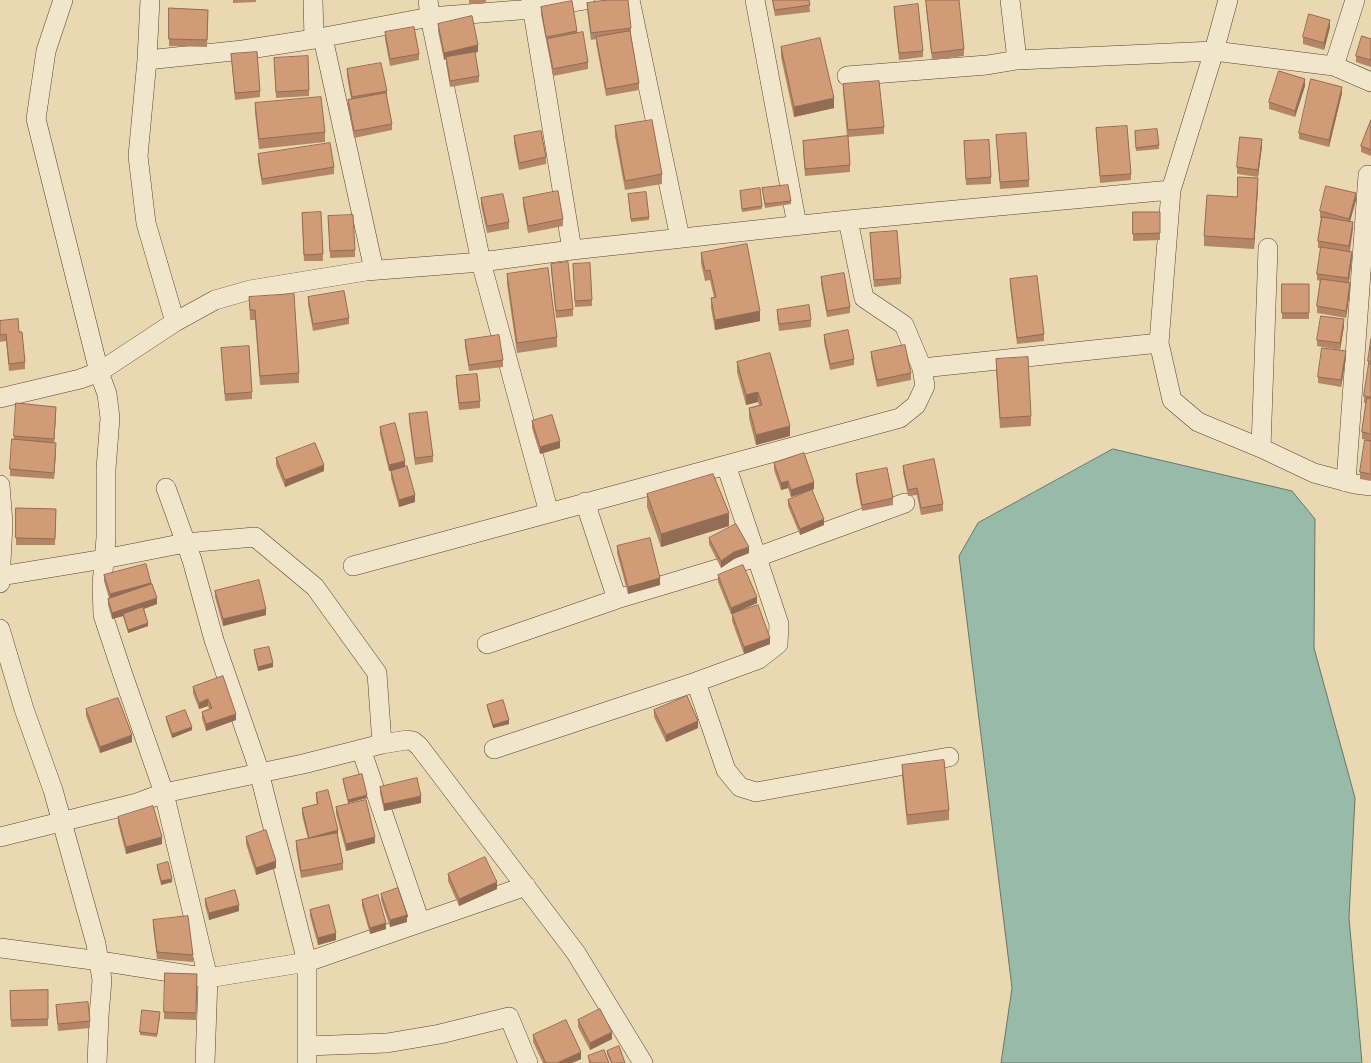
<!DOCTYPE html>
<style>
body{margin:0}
canvas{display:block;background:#e9d8b1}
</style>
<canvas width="1371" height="1063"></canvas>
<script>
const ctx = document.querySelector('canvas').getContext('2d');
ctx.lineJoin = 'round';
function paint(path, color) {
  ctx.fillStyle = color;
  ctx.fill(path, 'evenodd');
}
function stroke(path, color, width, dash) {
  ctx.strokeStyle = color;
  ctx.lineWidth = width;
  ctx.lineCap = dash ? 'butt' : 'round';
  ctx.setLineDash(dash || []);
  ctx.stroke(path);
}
const water = new Path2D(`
 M1113 449 1292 491 1315 519 1314 648 1355 798 1349 918 1362 1063H1001L1012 988 959 556 978 523Z`);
paint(water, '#98baa9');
stroke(water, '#6b7666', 1);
const minor = new Path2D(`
 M63 0 46 51 36 119 99 372 107 394 110 418 106 469V538L102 584 103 615 122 672 164 793 208 978 205 1063
 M150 0 147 60 138 156 146 223 175 322
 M313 0 314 39
 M428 0 430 17 481 262 549 513
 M531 0 572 250
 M630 0 680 238
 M755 0 797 225
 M1010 0 1017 60
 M323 38 374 270
 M147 60 243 50 314 39 430 17 532 9 585 0
 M1334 66 1355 0
 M847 76 987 65 1017 60 1214 51 1334 66 1371 82
 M1159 343 1172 400 1198 422 1261 448 1314 473 1355 484 1371 486
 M922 368 1159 343 1171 190
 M0 398 80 379 99 372 175 322 215 300 250 290 366 271 481 262 572 250 848 220 1171 190 1214 51 1228 0
 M1261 448 1268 248
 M1346 482 1368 175 1371 176
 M0 485 3 523 0 583
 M166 488 192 560 214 640 257 764 307 962V1063
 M585 502 617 599
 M353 566 900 418 916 405 925 386 922 368 904 325 864 298 848 220
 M1 576 104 559 185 543 255 537 315 587 377 673 382 744
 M0 629 24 709 53 790 96 944 102 980 99 1016 97 1063
 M487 644 617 599 757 557 905 503
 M696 682 726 770 740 787 756 792 949 757
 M361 749 420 922
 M494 749 696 682 759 659 778 644 779 624 726 465
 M0 837 137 803 164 793 303 764 382 744 407 740 413 741 419 746 576 953 643 1063
 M0 948 100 961 208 978 307 962 526 886
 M307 1046 387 1043 440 1034 509 1017 528 1063`);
stroke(minor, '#58432d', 20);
stroke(minor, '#f1e6cc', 19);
paint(new Path2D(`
 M233 0H256V2L233 3Z
 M469 0H486V3L469 4Z
 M772 0H809L810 12 775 16Z
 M926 0 964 49V56L932 60 926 7Z
 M587 3 631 28V35L639 83V90L606 96 596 43V39L591 40 587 9Z
 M541 7 577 31V33L588 62V69L553 76 541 14Z
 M894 7 923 51V57L899 60 894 13Z
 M169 8 208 10 207 47 169 46Z
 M438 24 478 52H475L479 76V82L450 87 446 63V59L444 60 438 31Z
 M1330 27 1324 50 1303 44V37Z
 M385 32 419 54V60L390 66 385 39Z
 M1371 32V67L1356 62V56L1371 38Z
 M781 47 834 108 794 117 781 57Z
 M231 54 260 91V97L235 100Z
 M274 58 309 90V96L276 98Z
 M347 69 387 91V98L392 124V130L354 138 348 106V100L351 99 347 76Z
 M843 84 884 127V134L848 137 850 165V172L805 176 803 148V141L847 136 843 91Z
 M1305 86 1295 117 1269 109V102Z
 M1342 93 1329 147 1299 139V133Z
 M255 103 325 132V142L259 149 255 113Z
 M1371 120V156L1361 152V146Z
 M615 126 662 174V184L625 190 615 136Z
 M1096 128 1131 174V180L1100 183Z
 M996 135 1029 180V187L1000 189Z
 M1135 135 1159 145V149L1136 151Z
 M514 136 546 157V164L519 170 514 143Z
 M964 141 991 177V184L966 185Z
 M1262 146 1258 177 1237 174V167Z
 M258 154 334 167V174L262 185 258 161Z
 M762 188 791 201V204L765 208Z
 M1258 188 1254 249 1204 246V236L1237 197Z
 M740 191 762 206V209L742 212Z
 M628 194 649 217V220L631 222Z
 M481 198 509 222V229L487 233 481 205Z
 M523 198 563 219V226L528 233 523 205Z
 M1356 200 1350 221 1353 228 1350 251 1352 259 1349 283 1350 290 1346 318 1317 313V306L1320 281 1317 280V274L1321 248H1318V241L1321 218H1320V211Z
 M321 212 323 261H304L302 219Z
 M1133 212H1160V240L1133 241Z
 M328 216 355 250V257L330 258Z
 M870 233 901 278V284L874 287 870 240Z
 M701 253 760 321 715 330 711 308V298L714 297 710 280 705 281 701 263Z
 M551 264 573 309V316L556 318 551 271Z
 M573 264 592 300V306L575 307Z
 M507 274 557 337V347L517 353 507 284Z
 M821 277 850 307V313L827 317 821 284Z
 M1010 279 1044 334V341L1017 344 1010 286Z
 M1282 284H1309V319H1282Z
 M249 297 299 373V383L260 385 255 320H250Z
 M308 297 349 318V324L313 331 308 304Z
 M777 310 811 320V327L779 331 777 316Z
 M0 321 19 332 25 362V369L9 371 6 341 0 342Z
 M1344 326 1340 350 1317 346V340Z
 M824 335 854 359V365L830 370 824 342Z
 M1371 339V441L1362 439V432L1366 403H1364V396L1369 368H1368V361Z
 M465 340 503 360V367L469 371 465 346Z
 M221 348 252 392V399L225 401Z
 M871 352 911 373V380L877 387 871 358Z
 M1346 358 1341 387 1318 383V377Z
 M996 359 1031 416V426L1000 428 996 369Z
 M737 362 790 436 756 445 749 418V408L759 405 758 402 746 405 737 372Z
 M456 376 480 401V408L459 410 456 382Z
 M56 413 54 443 56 450 54 479 10 476V469L14 436Z
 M409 414 433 456V462L415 465 409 421Z
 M532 421 560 448 540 454 532 428Z
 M380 427 405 467 415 502 399 507 391 478V471H389L380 434Z
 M1371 441V481L1360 479V472Z
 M276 458 324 471 285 487 276 465Z
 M774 463 814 489 791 497 788 488 781 490 774 470Z
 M903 466 943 504V511L921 515 917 495 908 496 903 472Z
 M856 474 893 498V505L862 511 856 481Z
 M647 494 729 526 661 547 647 507Z
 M788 500 824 525 800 535 788 506Z
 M16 508 56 509 55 545H16Z
 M709 538 749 553 734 559 721 568 709 544Z
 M617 546 660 585 628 594 617 553Z
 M104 575 151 584 157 604 144 609 148 626 128 633 123 616 112 619 108 605V599L109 598 104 581Z
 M718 575 757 603 735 613 770 644 744 654 732 621V614H731L718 582Z
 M215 591 266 615 223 626 215 597Z
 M254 650 273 667 258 671 254 654Z
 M193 687 236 720 206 731 202 718V712L209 709 208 706 199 709 193 693Z
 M487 705 509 724 493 728 487 708Z
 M86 709 132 742 100 753 86 716Z
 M654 710 698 728 666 742 654 717Z
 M166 717 192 730 172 738 166 720Z
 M902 765 949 810V820L907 825 902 775Z
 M343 779 367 798 348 803 343 782Z
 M380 787 421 803 384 811 380 793Z
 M316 793 338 836 343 863V870L301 878 296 848V841L308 839 302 815V808L317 804 316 800Z
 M336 807 375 843 346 851 336 814Z
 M118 817 162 844 126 854 118 823Z
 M246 837 276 868 256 875 246 844Z
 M157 865 172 882 161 885 157 868Z
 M448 874 497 889 459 906 448 881Z
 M381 894 407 922 390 927 381 900Z
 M205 899 239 911 209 920 205 905Z
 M362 900 386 929 370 934 362 906Z
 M310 910 336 940 318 945 310 916Z
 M153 920 193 955V962L157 959 153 927Z
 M197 974 196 1020 164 1019V1012Z
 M48 990V1026L11 1027 10 991Z
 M56 1005 90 1021V1028L58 1031 56 1012Z
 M160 1016 157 1037 140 1035V1032Z
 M578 1020 612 1039 590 1050 578 1027Z
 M533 1035 581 1059 572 1063H543L533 1042Z
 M607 1051 625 1063H611L607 1054Z
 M588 1056 609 1063H589Z`), '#b48567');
paint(new Path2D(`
 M1330 20V27L1324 50V43Z
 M478 45V52L446 59V57V59L444 60V53Z
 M1305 79V86L1295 117V111Z
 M1342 87V93L1329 147V140Z
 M834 98V108L794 117V107Z
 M1262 139V146L1258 177V170Z
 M1258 178V188L1254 249V239Z
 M1356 193V200L1349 225V219Z
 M1353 222V228L1349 252V246Z
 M1352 252V259L1348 285V278Z
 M1350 283V290L1346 318V311Z
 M760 311V321L715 330V320Z
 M1344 319V326L1340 350V343Z
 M1346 351V358L1341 387V380Z
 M758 392V402L746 405V395Z
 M56 407V413L54 446V439Z
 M790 426V436L756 445V435Z
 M560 441V448L540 454V447Z
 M56 443V450L54 479V473Z
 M405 461V468L389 471V465Z
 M324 465V471L285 487V480Z
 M788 481V488L781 490V483Z
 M814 482V489L791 497V490Z
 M415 495V502L399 507V500Z
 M729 513V526L661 547V534Z
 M824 519V525L800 535V529Z
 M749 547V553L734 559 721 568V561L734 552Z
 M660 578V585L628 594V587Z
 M151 583V590L110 601V594Z
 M757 597V603L731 614V608Z
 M157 598V604L123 616V614V616L112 619V613Z
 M266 609V615L223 626V619Z
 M148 623V626L128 633V630Z
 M770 638V644L744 654V647Z
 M273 663V667L258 671V667Z
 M208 699V706L199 709V703Z
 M236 714V720L206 731V724Z
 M509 720V724L493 728V725Z
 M698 721V728L666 742V735Z
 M192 727V730L172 738V734Z
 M132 735V742L100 753V747Z
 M367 795V798L348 803V800Z
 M421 796V803L384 811V804Z
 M338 830V837L309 844V838Z
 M162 837V844L126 854V847Z
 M375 837V843L346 851V844Z
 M276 861V868L256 875V868Z
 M172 879V882L161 885V881Z
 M497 882V889L459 906V899Z
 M239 905V911L209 920V913Z
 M407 915V922L390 927V920Z
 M386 923V929L370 934V928Z
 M336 933V940L318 945V938Z
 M612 1032V1039L590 1050V1043Z
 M581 1052V1059L572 1063H557Z`), '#926c54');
const building = new Path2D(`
 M608 0H628L631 28 591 33 587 3Z
 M773 0H809L810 5 775 10Z
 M926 0H959L964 49 932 53Z
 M572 1 577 31 546 37 541 7Z
 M918 4 923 51 899 53 894 7Z
 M169 8 208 10 207 40 169 39Z
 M1309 14 1330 20 1324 43 1303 37Z
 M472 16 478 45 444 53 438 24Z
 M414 27 419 54 390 59 385 32Z
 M630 31 639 83 606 89 596 37Z
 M583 32 588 62 553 69 547 39Z
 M1362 36 1371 39V60L1356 56Z
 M820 38 834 98 794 107 781 47Z
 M257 52 260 91 235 93 231 54Z
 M475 52 479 76 450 81 446 57Z
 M308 56 309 90 276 92 274 58Z
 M381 63 387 91 352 97 347 69Z
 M1279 71 1305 79 1295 111 1269 102Z
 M1311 79 1342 87 1329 140 1299 133Z
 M879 81 884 127 848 130 843 84Z
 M386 93 392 124 354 131 348 100Z
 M321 97 325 132 259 139 255 103Z
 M652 120 662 174 625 181 615 126Z
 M1371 120V150L1361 146Z
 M1127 126 1131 174 1100 176 1096 128Z
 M1157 129 1159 145 1136 148 1135 131Z
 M541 131 546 157 519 163 514 136Z
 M1026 133 1029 180 1000 182 996 135Z
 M848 136 850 165 805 169 803 141Z
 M1240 137 1262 139 1258 170 1237 167Z
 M989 140 991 177 966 179 964 141Z
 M330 143 334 167 262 179 258 154Z
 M1238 177 1258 178 1254 239 1204 236 1207 195 1237 197Z
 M788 185 791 201 765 204 762 188Z
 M1326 186 1356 193 1349 219 1320 211Z
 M760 188 762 206 742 209 740 191Z
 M558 191 563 219 528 226 523 198Z
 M646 192 649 217 631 219 628 194Z
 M503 194 509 222 487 226 481 198Z
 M321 212 323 254 304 255 302 213Z
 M1133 212H1160V233L1133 234Z
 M353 215 355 250 330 251 328 216Z
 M1322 217 1353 222 1349 246 1318 241Z
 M897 231 901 278 874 280 870 233Z
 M747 244 760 311 715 320 711 298 716 297 710 270 705 271 701 253Z
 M1321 247 1352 252 1348 278 1317 274Z
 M568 262 573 309 556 311 551 264Z
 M590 263 592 300 575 301 573 264Z
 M548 268 557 337 517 343 507 274Z
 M844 273 850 307 827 311 821 277Z
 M1037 276 1044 334 1017 338 1010 279Z
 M1321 279 1350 283 1346 311 1317 306Z
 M1282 284H1309V313H1282Z
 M344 291 349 318 313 324 308 297Z
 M294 294 299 373 260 376 255 310H250L249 297Z
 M809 305 811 320 779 324 777 310Z
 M1321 316 1344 319 1340 343 1317 340Z
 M18 319 19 332H22L25 362 9 364 6 334 0 335V321Z
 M848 330 854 359 830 364 824 335Z
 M499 335 503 360 469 365 465 340Z
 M1371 339V361H1368Z
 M905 345 911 373 877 380 871 352Z
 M249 346 252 392 225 394 221 348Z
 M1322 348 1346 351 1341 380 1318 377Z
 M770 353 790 426 756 435 749 408 762 405 758 392 746 395 737 362Z
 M1028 357 1031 416 1000 418 996 359Z
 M1369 363 1371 364V397L1364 396Z
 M477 374 480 401 459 403 456 376Z
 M1367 398 1371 399V434L1362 432Z
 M16 403 56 407 54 439 14 436Z
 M427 412 433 456 415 458 409 414Z
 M552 415 560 441 540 447 532 421Z
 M395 423 405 461 389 465 380 427Z
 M12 439 56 443 54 473 10 469Z
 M1365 440 1371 441V474L1360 472Z
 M315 443 324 465 285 480 276 458Z
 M804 453 814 482 791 490 788 481 781 483 774 463Z
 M934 459 943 504 921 508 917 488 908 490 903 466Z
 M407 466 415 495 399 500 391 471Z
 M887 468 893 498 862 505 856 474Z
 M713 474 729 513 661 534 647 494Z
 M812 490 824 519 800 529 788 500Z
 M16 508 56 509 55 539 16 538Z
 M736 524 749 547 734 552 721 561 709 538Z
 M650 538 660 578 628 587 617 546Z
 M146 564 151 583 110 594 104 575Z
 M743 565 757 597 731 608 718 575Z
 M259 580 266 609 223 619 215 591Z
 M152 584 157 598 112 613 108 599Z
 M758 605 770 638 744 647 732 614Z
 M143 607 148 623 128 630 123 614Z
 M269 647 273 663 258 667 254 650Z
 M223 676 236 714 206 724 202 712 212 708 208 699 199 703 193 687Z
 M687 696 698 721 666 735 654 710Z
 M118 698 132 735 100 747 86 709Z
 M503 700 509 720 493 725 487 705Z
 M185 710 192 727 172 734 166 717Z
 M944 760 949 810 907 815 902 765Z
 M362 774 367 795 348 800 343 779Z
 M417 778 421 796 384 804 380 787Z
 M328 790 338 830 309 838 302 808 318 804 316 793Z
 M366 800 375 837 346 844 336 807Z
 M153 806 162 837 126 847 118 817Z
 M266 830 276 861 256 868 246 837Z
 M337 833 343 863 301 871 296 841Z
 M485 857 497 882 459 899 448 874Z
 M168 862 172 879 161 881 157 865Z
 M398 888 407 915 390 920 381 894Z
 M235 890 239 905 209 913 205 899Z
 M378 895 386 923 370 928 362 900Z
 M329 905 336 933 318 938 310 910Z
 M188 916 193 955 157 952 153 920Z
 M165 973 197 974 196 1013 164 1012Z
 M48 990V1019L11 1020 10 991Z
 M88 1002 90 1021 58 1024 56 1005Z
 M600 1009 612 1032 590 1043 578 1020Z
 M142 1010 160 1012 157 1034 140 1032Z
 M566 1020 581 1052 557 1063H546L533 1035Z
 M619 1046 625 1063H612L607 1051Z
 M604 1050 609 1063H591L588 1056Z`);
paint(building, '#d19b78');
stroke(building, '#926c54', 1);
</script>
